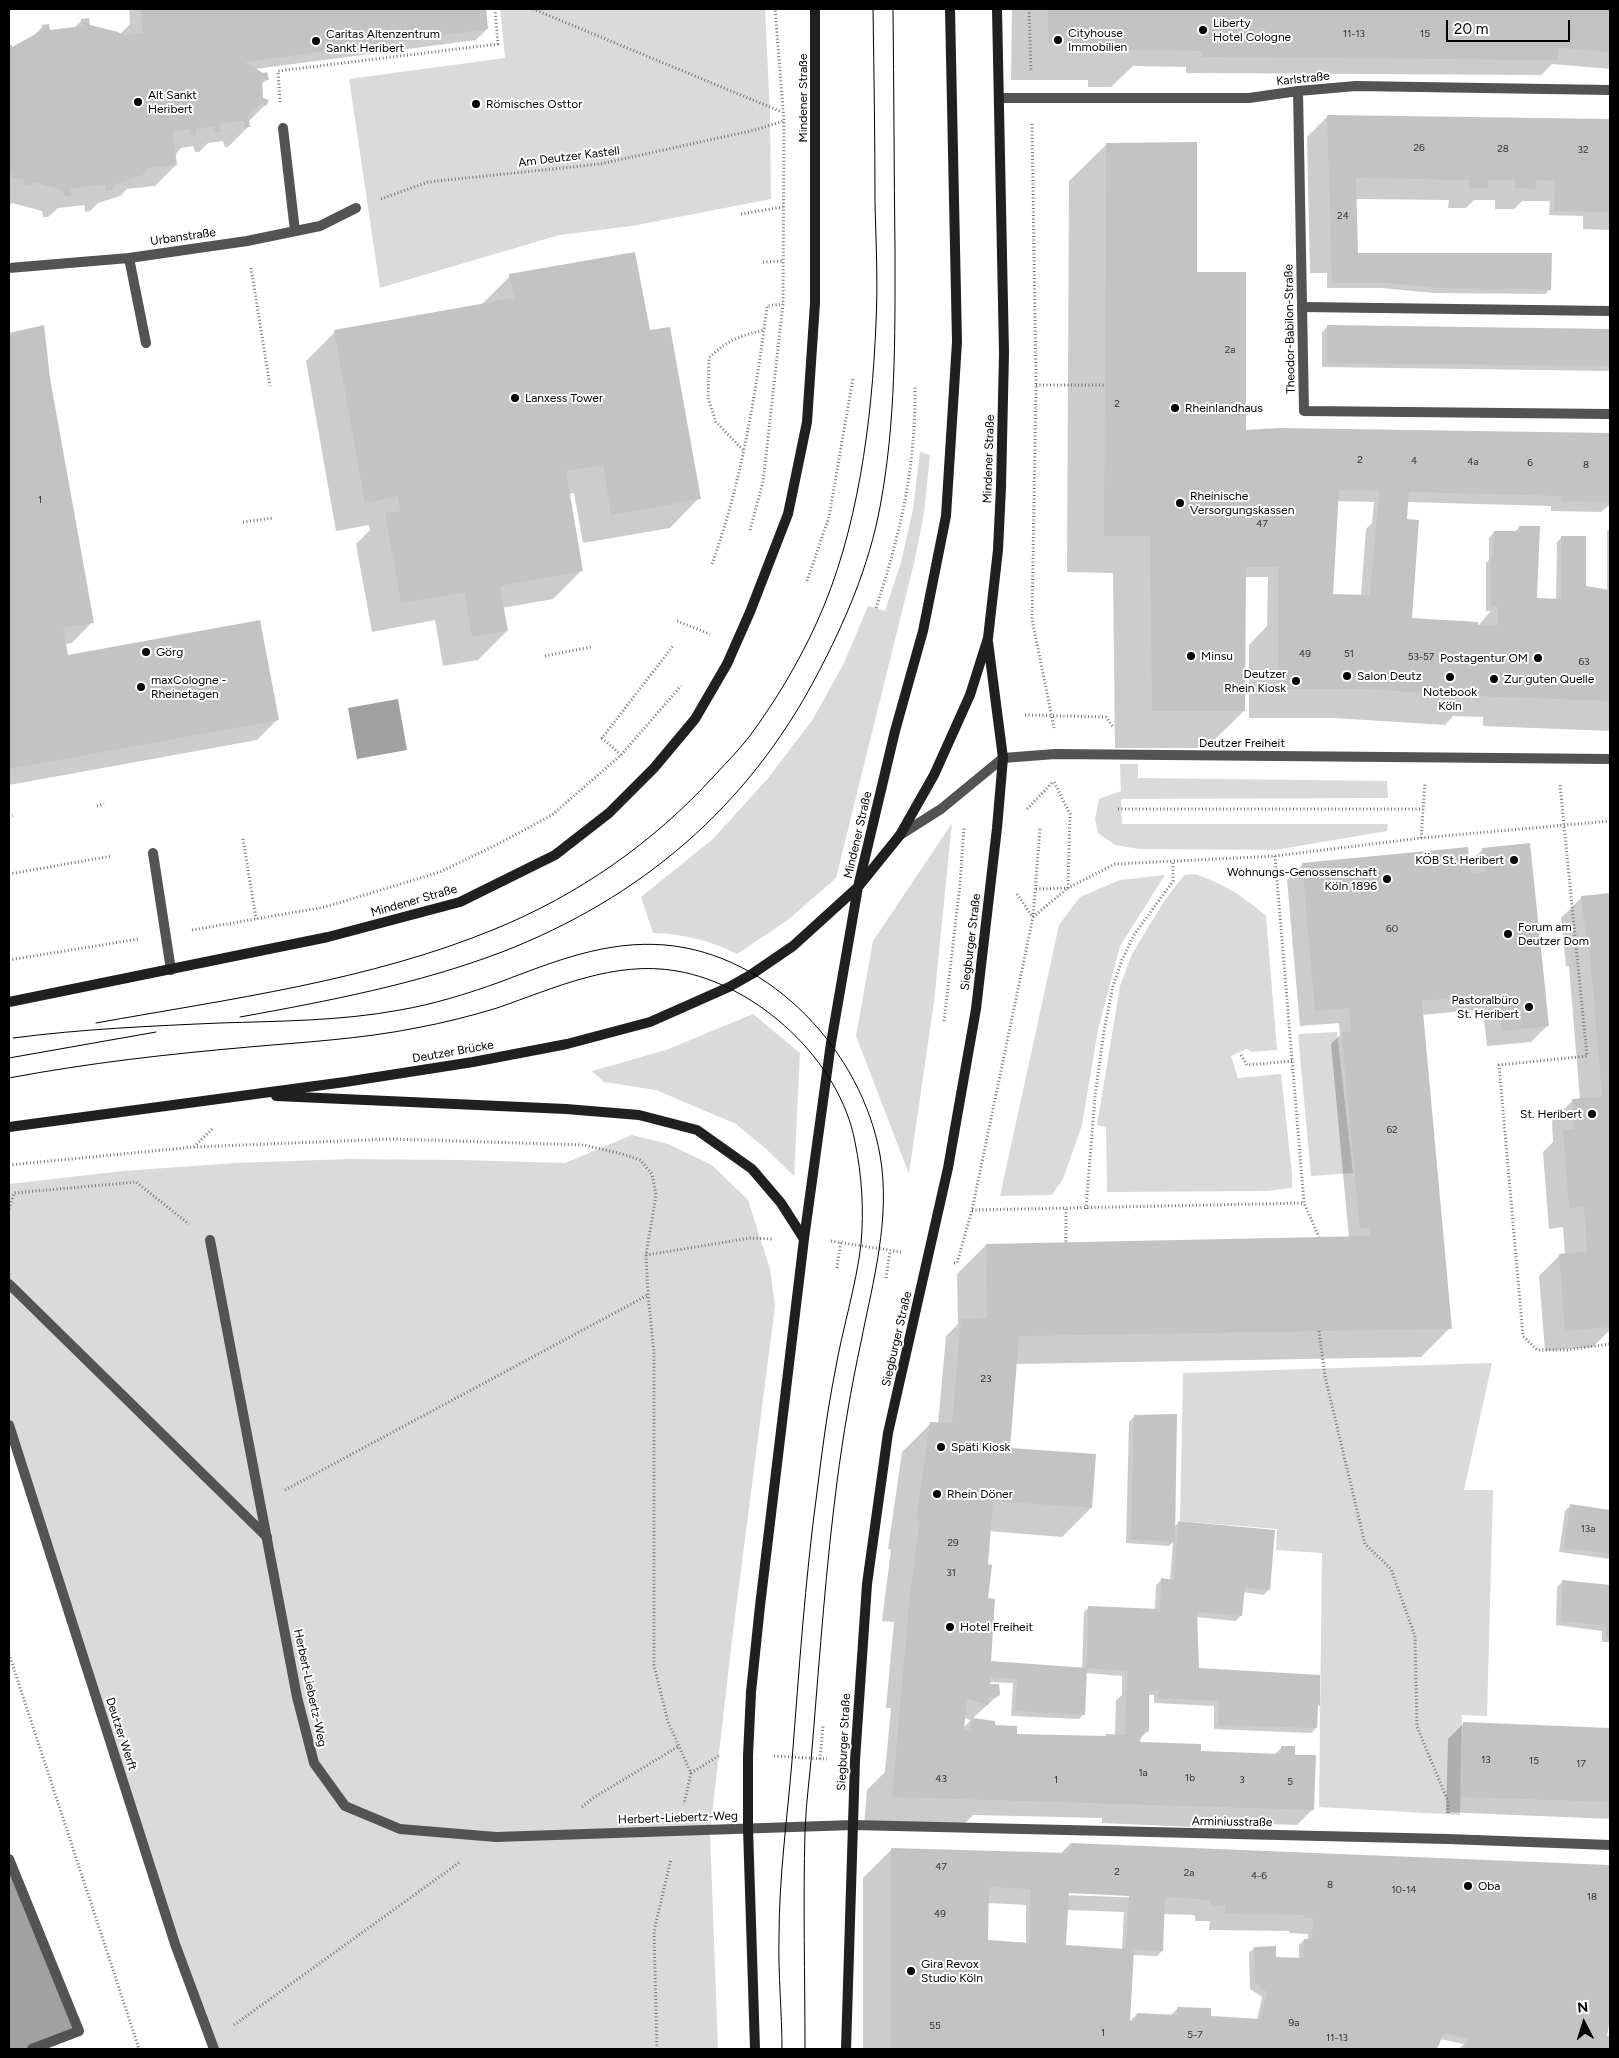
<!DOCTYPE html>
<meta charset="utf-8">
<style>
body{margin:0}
#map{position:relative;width:1619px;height:2058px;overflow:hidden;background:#fff;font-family:Figtree,sans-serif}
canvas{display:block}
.frame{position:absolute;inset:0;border:10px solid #000;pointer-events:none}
.north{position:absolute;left:1559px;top:1998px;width:50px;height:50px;-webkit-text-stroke:4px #fff;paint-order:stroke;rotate:355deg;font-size:14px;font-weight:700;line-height:20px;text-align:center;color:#000}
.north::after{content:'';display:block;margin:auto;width:18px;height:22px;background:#000;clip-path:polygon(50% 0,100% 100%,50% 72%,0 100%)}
.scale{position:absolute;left:1446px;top:20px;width:124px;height:22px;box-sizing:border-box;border:2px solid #000;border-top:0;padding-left:6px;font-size:15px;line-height:18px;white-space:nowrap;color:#000;-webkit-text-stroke:4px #fff;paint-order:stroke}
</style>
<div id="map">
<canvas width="1619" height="2058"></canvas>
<div class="frame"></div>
<div class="north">N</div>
<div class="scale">20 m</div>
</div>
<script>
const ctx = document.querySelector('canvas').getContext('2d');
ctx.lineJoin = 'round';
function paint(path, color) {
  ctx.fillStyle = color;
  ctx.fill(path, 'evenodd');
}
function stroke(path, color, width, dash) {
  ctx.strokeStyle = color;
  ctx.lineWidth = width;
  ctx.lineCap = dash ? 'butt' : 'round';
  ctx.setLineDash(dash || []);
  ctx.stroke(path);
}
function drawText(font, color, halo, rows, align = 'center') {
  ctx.font = font + ' Figtree,sans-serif';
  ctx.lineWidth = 4;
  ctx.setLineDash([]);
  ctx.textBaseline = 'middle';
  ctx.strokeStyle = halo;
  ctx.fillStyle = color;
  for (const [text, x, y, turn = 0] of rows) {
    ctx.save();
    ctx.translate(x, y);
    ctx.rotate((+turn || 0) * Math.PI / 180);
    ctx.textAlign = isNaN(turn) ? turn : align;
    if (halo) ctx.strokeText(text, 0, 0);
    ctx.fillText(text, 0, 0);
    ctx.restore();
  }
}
paint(new Path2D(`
 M500 9H765L770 113 771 199 632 226 559 235 380 288 349 79 505 58Z
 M920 452 930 455 924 513 915 559 836 878 788 920 737 954C710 940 683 934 653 933L641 897 713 839 769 777 813 719 844 663 868 606 885 611 901 562 913 509Z
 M1120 764H1138V778L1387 781 1388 798 1121 799 1122 824H1388L1387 831 1275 850 1139 849 1115 845 1098 833 1095 819 1099 799 1121 791Z
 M952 823 934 1002 909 1174 856 1036 873 941Z
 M1195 874C1224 884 1243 896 1266 916L1277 1050 1252 1052 1246 1049 1231 1056 1238 1078 1281 1074 1292 1174V1188L1267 1191 1107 1192 1106 1127 1097 1125 1120 986 1132 954 1144 934 1165 900 1184 875Z
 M1165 875 1120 946 1098 1030 1082 1125 1063 1179 1052 1195 1000 1196 1059 925 1080 897 1120 880Z
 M753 1014 800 1053 794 1176 766 1149 736 1124 656 1090 604 1082 592 1071 666 1050Z
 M1337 1032 1353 1173 1311 1176 1298 1034Z
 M632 1135 668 1144 712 1165 748 1200 770 1269 775 1306 732 1640 710 1832 718 2049H214L9 1425V1184L123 1171 235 1163 348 1159 461 1160 565 1163Z
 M1492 1363 1464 1490H1493L1487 1716 1462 1715 1460 1815 1319 1807 1322 1553 1276 1550 1277 1529 1180 1521 1183 1373Z`), '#dadada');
paint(new Path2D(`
 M398 699 407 750 357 759 348 708Z
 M9 1859 79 2031 32 2049H9Z`), '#a1a1a1');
paint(new Path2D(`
 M129 9H484L487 29 476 40 255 69 267 79 261 85 262 99 265 105 248 122V127L228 147H225L223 141 208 143 199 152H195L193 146 181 148 175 155 176 165 155 186 127 189 120 196 98 203 90 211 85 212V205L58 208 48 217H43L42 211 12 203 9 206V47L11 46 12 49 29 40 43 26 49 32 73 29 82 20 88 26 120 34 130 24Z
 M1012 9H1610V69L1552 64 1541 75 1186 73V67L1133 66 1111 87H1088V80H1011Z
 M1328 116 1610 120V230L1583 229V216L1549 215 1550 201H1522L1514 209H1495V200H1474L1466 208H1448L1449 200 1355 199 1354 254 1550 289 1545 294 1434 293 1381 288H1327V273H1310L1307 137Z
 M1107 144 1195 273 1244 433 1279 430 1610 434V506H1608L1601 512 1551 511V506L1407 502 1406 518 1411 618 1477 627 1491 611H1486V563L1489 560V538L1494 532H1514L1520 527 1535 599 1556 600 1557 542 1562 537 1585 587 1607 591V531L1610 528V731L1483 726V717L1453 716 1445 725 1334 718H1249V645L1267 626 1268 577H1244V711L1206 748H1115L1113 573 1067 572 1069 181ZM1337 501 1374 502 1372 523 1366 529 1361 596 1331 597Z
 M510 276 649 331 699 498 670 528 583 543 574 493 568 494 582 570 553 599 502 608 507 631 478 660 443 666 435 620 372 632 356 544 370 530 369 525 336 531 306 361 335 332 481 305Z
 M1328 326 1610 330V371L1322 367V332Z
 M43 327 49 378 92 622 72 643 65 644 67 657 278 719 257 740 9 785V334Z
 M1483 849 1547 1026 1531 1042 1487 1046 1483 1009 1422 1015 1450 1328 1421 1357 1015 1364 1009 1449 1091 1508 1062 1537 989 1531 987 1565 990 1662 1082 1669 1084 1612 1089 1607 1155 1610 1156 1585 1161 1580 1170 1581 1173 1542 1169 1546 1126 1543 1129 1422 1134 1417 1174 1527 1179 1523 1269 1589 1264 1595 1243 1592 1241 1615 1236 1621 1196 1617 1198 1669 1318 1676 1316 1728 1311 1733 1214 1729V1706L1154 1703V1695H1148L1147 1731 1137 1743 1199 1752 1274 1755 1282 1747 1294 1756 1313 1809 1297 1825 1200 1822 1195 1827 1102 1823V1818L973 1815 960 1828 864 1826 867 1790 885 1772 891 1708H886L894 1622 882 1621 891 1550 888 1549 902 1452 931 1423 938 1424 946 1336 958 1324 957 1274 986 1245 1349 1238 1331 1044 1340 1035 1339 1023 1300 1026 1287 880 1303 864 1469 863ZM1085 1673 1122 1676V1695L1116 1700 1115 1736 1105 1738 1016 1735 972 1719 997 1696 989 1682 1013 1683 1011 1716 1079 1719 1084 1714ZM963 1718 971 1720 962 1729Z
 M1610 895V1330L1593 1347 1545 1351 1539 1276 1560 1255H1565L1563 1227 1549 1229 1543 1152 1553 1142 1552 1121 1573 1100H1580L1569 966H1566L1561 918 1582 897Z
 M1570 1506 1610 1511V1559L1559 1552 1565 1511Z
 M1562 1582 1610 1587V1642H1602V1631L1556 1625 1557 1587Z
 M1464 1723 1610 1729V1819L1446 1812 1448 1739Z
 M1070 1844 1610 1866V2012L1606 2037 1610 2038V2049H1459L1464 2044 1440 2039 1436 2049H863V1878L892 1849 1060 1854ZM1063 1892 1149 1896V1898L1063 1895ZM988 1903 1026 1905V1944L987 1942ZM1067 1910 1124 1912 1122 1950 1065 1946ZM1163 1914 1195 1915V1921H1210L1209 1930 1290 1931 1289 1933 1308 1934V1940H1304L1299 1945V1959H1275L1254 1948 1249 1953 1250 1989 1262 1997 1257 2020 1209 2018 1178 2008 1170 2016 1137 2014 1128 2023 1132 1955 1157 1956 1162 1951Z`), '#0003');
paint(new Path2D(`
 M140 9H486L488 29 245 62 263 73 267 72 269 80 262 81 263 98 269 100 266 106 261 104 248 115 250 127H245L244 121 220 124 221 132H215L214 126 196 129V135L192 136 190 129 173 132 177 165 148 168 143 175 113 185 112 190 106 191 105 185 71 188V197L64 196 63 190 33 182 30 186 24 185V180L13 178 9 167V45H12V47L43 30 42 25 49 24 50 30 83 26 81 19 89 18 90 25 118 32 127 37 126 35 143 33Z
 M1048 9H1610V52L1559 48 1558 60 1202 57V51L1125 50V43H1048Z
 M1327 115 1610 119V212L1554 211 1555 181 1536 180V189L1515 188V180H1488V188H1469V180L1356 178 1358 253H1552L1551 290 1440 288 1387 283H1332Z
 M1197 142V272H1246V430L1278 428 1610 433V502L1561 501V496L1409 492 1407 519 1419 520 1412 618 1478 622V625L1497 626 1498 607 1491 606V556L1493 557 1494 531H1519V526H1540L1537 598 1561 599V536H1586V586L1610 590V701L1475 696 1364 689H1278V567H1246L1245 711H1152L1150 536H1104L1106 143ZM1339 490 1379 491 1370 595 1333 594Z
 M635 252 650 330 670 327 701 499 611 515 603 465 566 471 583 571 500 586 508 631 472 637 464 592 401 603 385 513 400 511 398 496 365 503 334 330 514 298 509 274Z
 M44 325 50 378 94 623 63 628 68 655 260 620 279 720 9 769V333Z
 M1327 325 1610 329V366L1327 363Z
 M1530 843 1549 1026 1502 1031 1499 994 1422 1001 1452 1329 1019 1336 1010 1448 1096 1454 1092 1508 993 1501 988 1564 992 1565 988 1598 995 1599 991 1661 1087 1668 1085 1715 1015 1711 1017 1679 990 1677V1684H999L1000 1695 995 1698 989 1696V1705L967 1699 964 1729 970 1730 972 1718 995 1721V1725L1017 1726V1734L1106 1736V1734L1125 1735 1127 1671 1087 1668 1088 1606 1160 1609 1161 1578 1174 1580 1178 1521 1275 1530 1270 1590 1245 1587 1242 1616 1197 1612 1199 1668 1320 1675V1706L1318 1705 1317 1728 1218 1725 1219 1701 1158 1698 1159 1690 1149 1691V1731L1141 1735 1140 1742 1201 1744V1751L1281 1754V1746H1295V1755H1316L1314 1810 892 1797 910 1593 920 1521H916L930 1422 952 1423 961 1319 987 1318 986 1244 1370 1236 1369 1228 1360 1229 1341 1032 1351 1031 1349 1008 1315 1011 1302 863 1468 847 1471 873 1485 872 1482 848Z
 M1610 893V1327L1565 1331 1559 1254 1587 1252 1584 1207 1569 1208 1563 1130 1574 1129 1572 1099 1602 1096 1589 945 1587 946 1581 896Z
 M1177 1414 1175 1542 1131 1539 1134 1415Z
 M1570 1504 1610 1510V1554L1564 1548Z
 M1562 1580 1610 1585V1637H1606V1626L1561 1621Z
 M1463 1722 1610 1728V1802L1461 1797Z
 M1070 1843 1610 1865V2019L1607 2036H1610V2049H1463L1468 2039 1444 2033 1437 2049H891V1848L1069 1853ZM989 1887 1030 1889V1943L988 1940ZM1069 1893 1129 1896 1126 1949 1066 1945ZM1165 1897 1210 1900V1906H1225V1914L1305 1915V1918H1313L1312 1939H1304L1303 1958 1276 1957V1946L1254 1947 1255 1983 1267 1992 1260 2019 1211 2016V2008L1177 2007V2015L1137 2013 1135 2021H1130L1134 1950 1163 1951Z`), '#c3c3c3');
stroke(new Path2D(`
 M533 9 782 112
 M1029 9 1031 71
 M280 102 278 71 498 44 495 9
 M1032 124 1036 385 1032 619 1054 728
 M381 199 428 182 600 164 755 130 784 121
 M741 214 783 207
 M763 262 783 261
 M251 268 270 386
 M1036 385H1104
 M743 450 716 422 708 398 709 358C727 340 740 336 764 330
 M243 522 273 518
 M750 530 763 482 783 304 784 121 775 9
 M712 564C742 481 756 393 767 306L783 304
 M807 581 829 517 853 378
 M876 608C901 532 916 466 915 385
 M677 621 710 634
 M545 656 591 647
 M1025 715 1106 717 1113 727
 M621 755 602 738 673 646
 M1560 785 1587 1056 1499 1065 1523 1336 1537 1350H1567L1610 1344
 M97 806 104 804
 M1027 809 1052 783
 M1118 809H1423
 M9 817 13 816
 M1421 838 1425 783
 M243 839 256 919
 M1275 856 1304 1203 1319 1237
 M9 874 112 856
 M1036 889 1068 888 1115 864 1275 856 1421 838 1610 821
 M1017 894 1032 916
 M1033 917 1068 888 1070 814 1054 782
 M192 930 325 907 440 872 498 844 552 815 621 755 681 686
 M9 960 139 939
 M944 1021 960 885 964 827
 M1241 1055 1247 1065 1292 1061
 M194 1147 213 1128
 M9 1165 194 1147 391 1139 584 1145 622 1154 640 1160 652 1174 656 1195 646 1255 648 1295 654 1352V1665L668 1722 691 1773 684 1804
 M9 1209 14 1193 136 1182 189 1224
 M1066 1209V1242
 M1086 1209 1095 1096 1104 1031 1113 986 1122 960 1134 935 1173 881V861
 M972 1210 1304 1203
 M831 1241 901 1252
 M646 1255 750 1238 772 1239
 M954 1263H957L972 1210 1033 917 1040 829
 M837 1268 841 1241
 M886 1278 890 1251
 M1319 1331 1325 1376 1365 1544 1391 1569 1415 1636 1417 1727 1448 1801V1813
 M285 1490 648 1295
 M9 1654 139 2049
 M774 1756 827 1759
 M820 1759 823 1726
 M691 1773 720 1755
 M582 1807 593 1798 679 1746
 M234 2025 460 1862
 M657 2049 654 1931 671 1859`), '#757575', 3, [1, 2.5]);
stroke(new Path2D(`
 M283 128 295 231
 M129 258 146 343
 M9 268 129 258 247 241 320 226 356 208
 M1302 307 1610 311
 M153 853 171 970
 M9 1284 267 1537
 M9 1425 175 1944 214 2049
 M9 1859 79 2031 32 2049`), '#535353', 10);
stroke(new Path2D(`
 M1298 91 1304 411 1610 414
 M1000 98H1249L1298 91 1356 86 1610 90
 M900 835 941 809 1003 758 1055 754 1610 759
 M210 1240 297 1697 314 1763 345 1806 400 1829 496 1837 853 1825 1448 1839 1610 1845`), '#535353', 10);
stroke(new Path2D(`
 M9 1002 328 937 460 902 555 855 609 813 654 768 695 719 727 664 750 612 788 514 807 422 815 303V9
 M276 1096 566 1109 639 1115 697 1130 752 1169 781 1203 804 1239
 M9 1127 345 1082 473 1062 567 1044 650 1022 729 987 752 974 793 946 858 887 900 835 934 775 970 695 988 638 998 550 1001 487 1004 353 997 9
 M755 2049 748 1828V1756L751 1692 760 1606 804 1239 831 1043 858 887 895 731 923 631 946 516 957 342 950 9
 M846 2049 855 1760 867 1584 888 1433 948 1168 976 1009 997 828 1003 758 988 642`), '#202020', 10);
stroke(new Path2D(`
 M240 1017C328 1001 418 984 502 952 641 898 748 807 817 675 845 622 869 566 880 507 896 422 895 337 895 251 894 170 894 90 893 9
 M96 1023C229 999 369 981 495 929 578 895 653 843 714 776 725 764 738 751 749 737 775 702 799 662 817 622 858 532 872 421 876 323 878 283 876 243 875 203 875 138 874 74 873 9
 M13 1038C82 1029 151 1026 220 1023 280 1021 341 1021 400 1010 434 1004 467 994 500 982 553 962 606 940 665 945 772 954 862 1053 880 1155 891 1218 873 1281 861 1342 851 1388 843 1436 837 1482 826 1567 820 1652 813 1737 811 1768 806 1800 805 1831 803 1904 805 1977 805 2049
 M9 1058 156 1032
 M9 1078C88 1063 169 1054 249 1047 305 1042 361 1039 416 1028 443 1023 471 1016 497 1008 555 988 614 960 677 971 758 985 840 1061 855 1142 862 1176 864 1210 861 1244 856 1287 842 1330 835 1372 827 1412 822 1452 817 1492 805 1581 799 1671 792 1761 787 1820 779 1878 779 1937 778 1975 782 2012 782 2049`), '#000', 1);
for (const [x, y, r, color] of [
 [1203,30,5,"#000"],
 [1058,40,5,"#000"],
 [316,41,5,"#000"],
 [138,102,5,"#000"],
 [476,104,5,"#000"],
 [515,398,5,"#000"],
 [1175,408,5,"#000"],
 [1180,503,5,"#000"],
 [146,652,5,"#000"],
 [1191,656,5,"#000"],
 [1538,658,5,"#000"],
 [1347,676,5,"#000"],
 [1450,677,5,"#000"],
 [1494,679,5,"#000"],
 [1296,681,5,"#000"],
 [141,687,5,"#000"],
 [1514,860,5,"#000"],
 [1387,879,5,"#000"],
 [1508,934,5,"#000"],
 [1529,1007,5,"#000"],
 [1592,1114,5,"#000"],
 [941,1447,5,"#000"],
 [937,1494,5,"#000"],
 [950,1627,5,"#000"],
 [1468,1886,5,"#000"],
 [911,1971,5,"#000"]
]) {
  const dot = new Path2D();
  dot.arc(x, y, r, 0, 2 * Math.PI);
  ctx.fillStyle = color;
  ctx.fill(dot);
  stroke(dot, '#fff', 2);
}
drawText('10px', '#313131', null, [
 ["11-13",1354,34],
 ["15",1425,34],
 ["26",1419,148],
 ["28",1503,149],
 ["32",1583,150],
 ["24",1343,216],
 ["2a",1230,350],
 ["2",1117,404],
 ["2",1360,460],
 ["4",1414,461],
 ["4a",1473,462],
 ["6",1530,463],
 ["8",1586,465],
 ["1",40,500],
 ["47",1262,524],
 ["49",1305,654],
 ["51",1349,654],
 ["53-57",1421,657],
 ["63",1584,662],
 ["60",1392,929],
 ["62",1392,1130],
 ["23",986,1379],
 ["13a",1588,1529],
 ["29",953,1543],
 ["31",951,1573],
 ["13",1486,1760],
 ["15",1534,1761],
 ["17",1581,1764],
 ["1a",1143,1773],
 ["1b",1190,1778],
 ["43",941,1779],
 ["1",1056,1780],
 ["3",1242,1780],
 ["5",1290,1782],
 ["47",941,1867],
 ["2",1117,1872],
 ["2a",1189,1873],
 ["4-6",1259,1876],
 ["8",1330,1885],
 ["10-14",1404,1890],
 ["18",1592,1897],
 ["49",940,1914],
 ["9a",1294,2023],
 ["55",935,2026],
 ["1",1103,2033],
 ["5-7",1195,2035],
 ["11-13",1337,2038]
]);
drawText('12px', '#000', '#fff', [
 ["Liberty",1213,23],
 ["Hotel Cologne",1213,37],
 ["Cityhouse",1068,33],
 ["Immobilien",1068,47],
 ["Caritas Altenzentrum",326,34],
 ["Sankt Heribert",326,48],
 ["Alt Sankt",148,95],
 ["Heribert",148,109],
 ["Römisches Osttor",486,104],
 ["Lanxess Tower",525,398],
 ["Rheinlandhaus",1185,408],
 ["Rheinische",1190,496],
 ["Versorgungskassen",1190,510],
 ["Görg",156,652],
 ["Minsu",1201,656],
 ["Postagentur OM",1528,658,"right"],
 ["Deutzer",1286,674,"right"],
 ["Rhein Kiosk",1286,688,"right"],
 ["Salon Deutz",1357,676],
 ["Zur guten Quelle",1504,679],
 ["maxCologne -",151,680],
 ["Rheinetagen",151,694],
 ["Notebook",1450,692,"center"],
 ["Köln",1450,706,"center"],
 ["KÖB St. Heribert",1504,860,"right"],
 ["Wohnungs-Genossenschaft",1377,872,"right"],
 ["Köln 1896",1377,886,"right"],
 ["Forum am",1518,927],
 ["Deutzer Dom",1518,941],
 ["Pastoralbüro",1519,1000,"right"],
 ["St. Heribert",1519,1014,"right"],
 ["St. Heribert",1582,1114,"right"],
 ["Späti Kiosk",951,1447],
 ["Rhein Döner",947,1494],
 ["Hotel Freiheit",960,1627],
 ["Oba",1478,1886],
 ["Gira Revox",921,1964],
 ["Studio Köln",921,1978]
], 'left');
drawText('12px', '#000', '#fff', [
 ["Karlstraße",1303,79,-6],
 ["Mindener Straße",803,98,-90],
 ["Am Deutzer Kastell",569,157,-7],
 ["Urbanstraße",183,237,-8],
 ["Theodor-Babilon-Straße",1290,329,-91],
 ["Mindener Straße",989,459,-88],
 ["Deutzer Freiheit",1242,743],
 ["Mindener Straße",858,835,-77],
 ["Mindener Straße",414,901,-16],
 ["Siegburger Straße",971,942,-83],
 ["Deutzer Brücke",453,1052,-10],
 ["Siegburger Straße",897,1339,-77],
 ["Herbert-Liebertz-Weg",310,1688,78],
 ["Deutzer Werft",121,1734,72],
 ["Siegburger Straße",844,1742,-87],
 ["Herbert-Liebertz-Weg",678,1818,-2],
 ["Arminiusstraße",1232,1822,1]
]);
</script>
